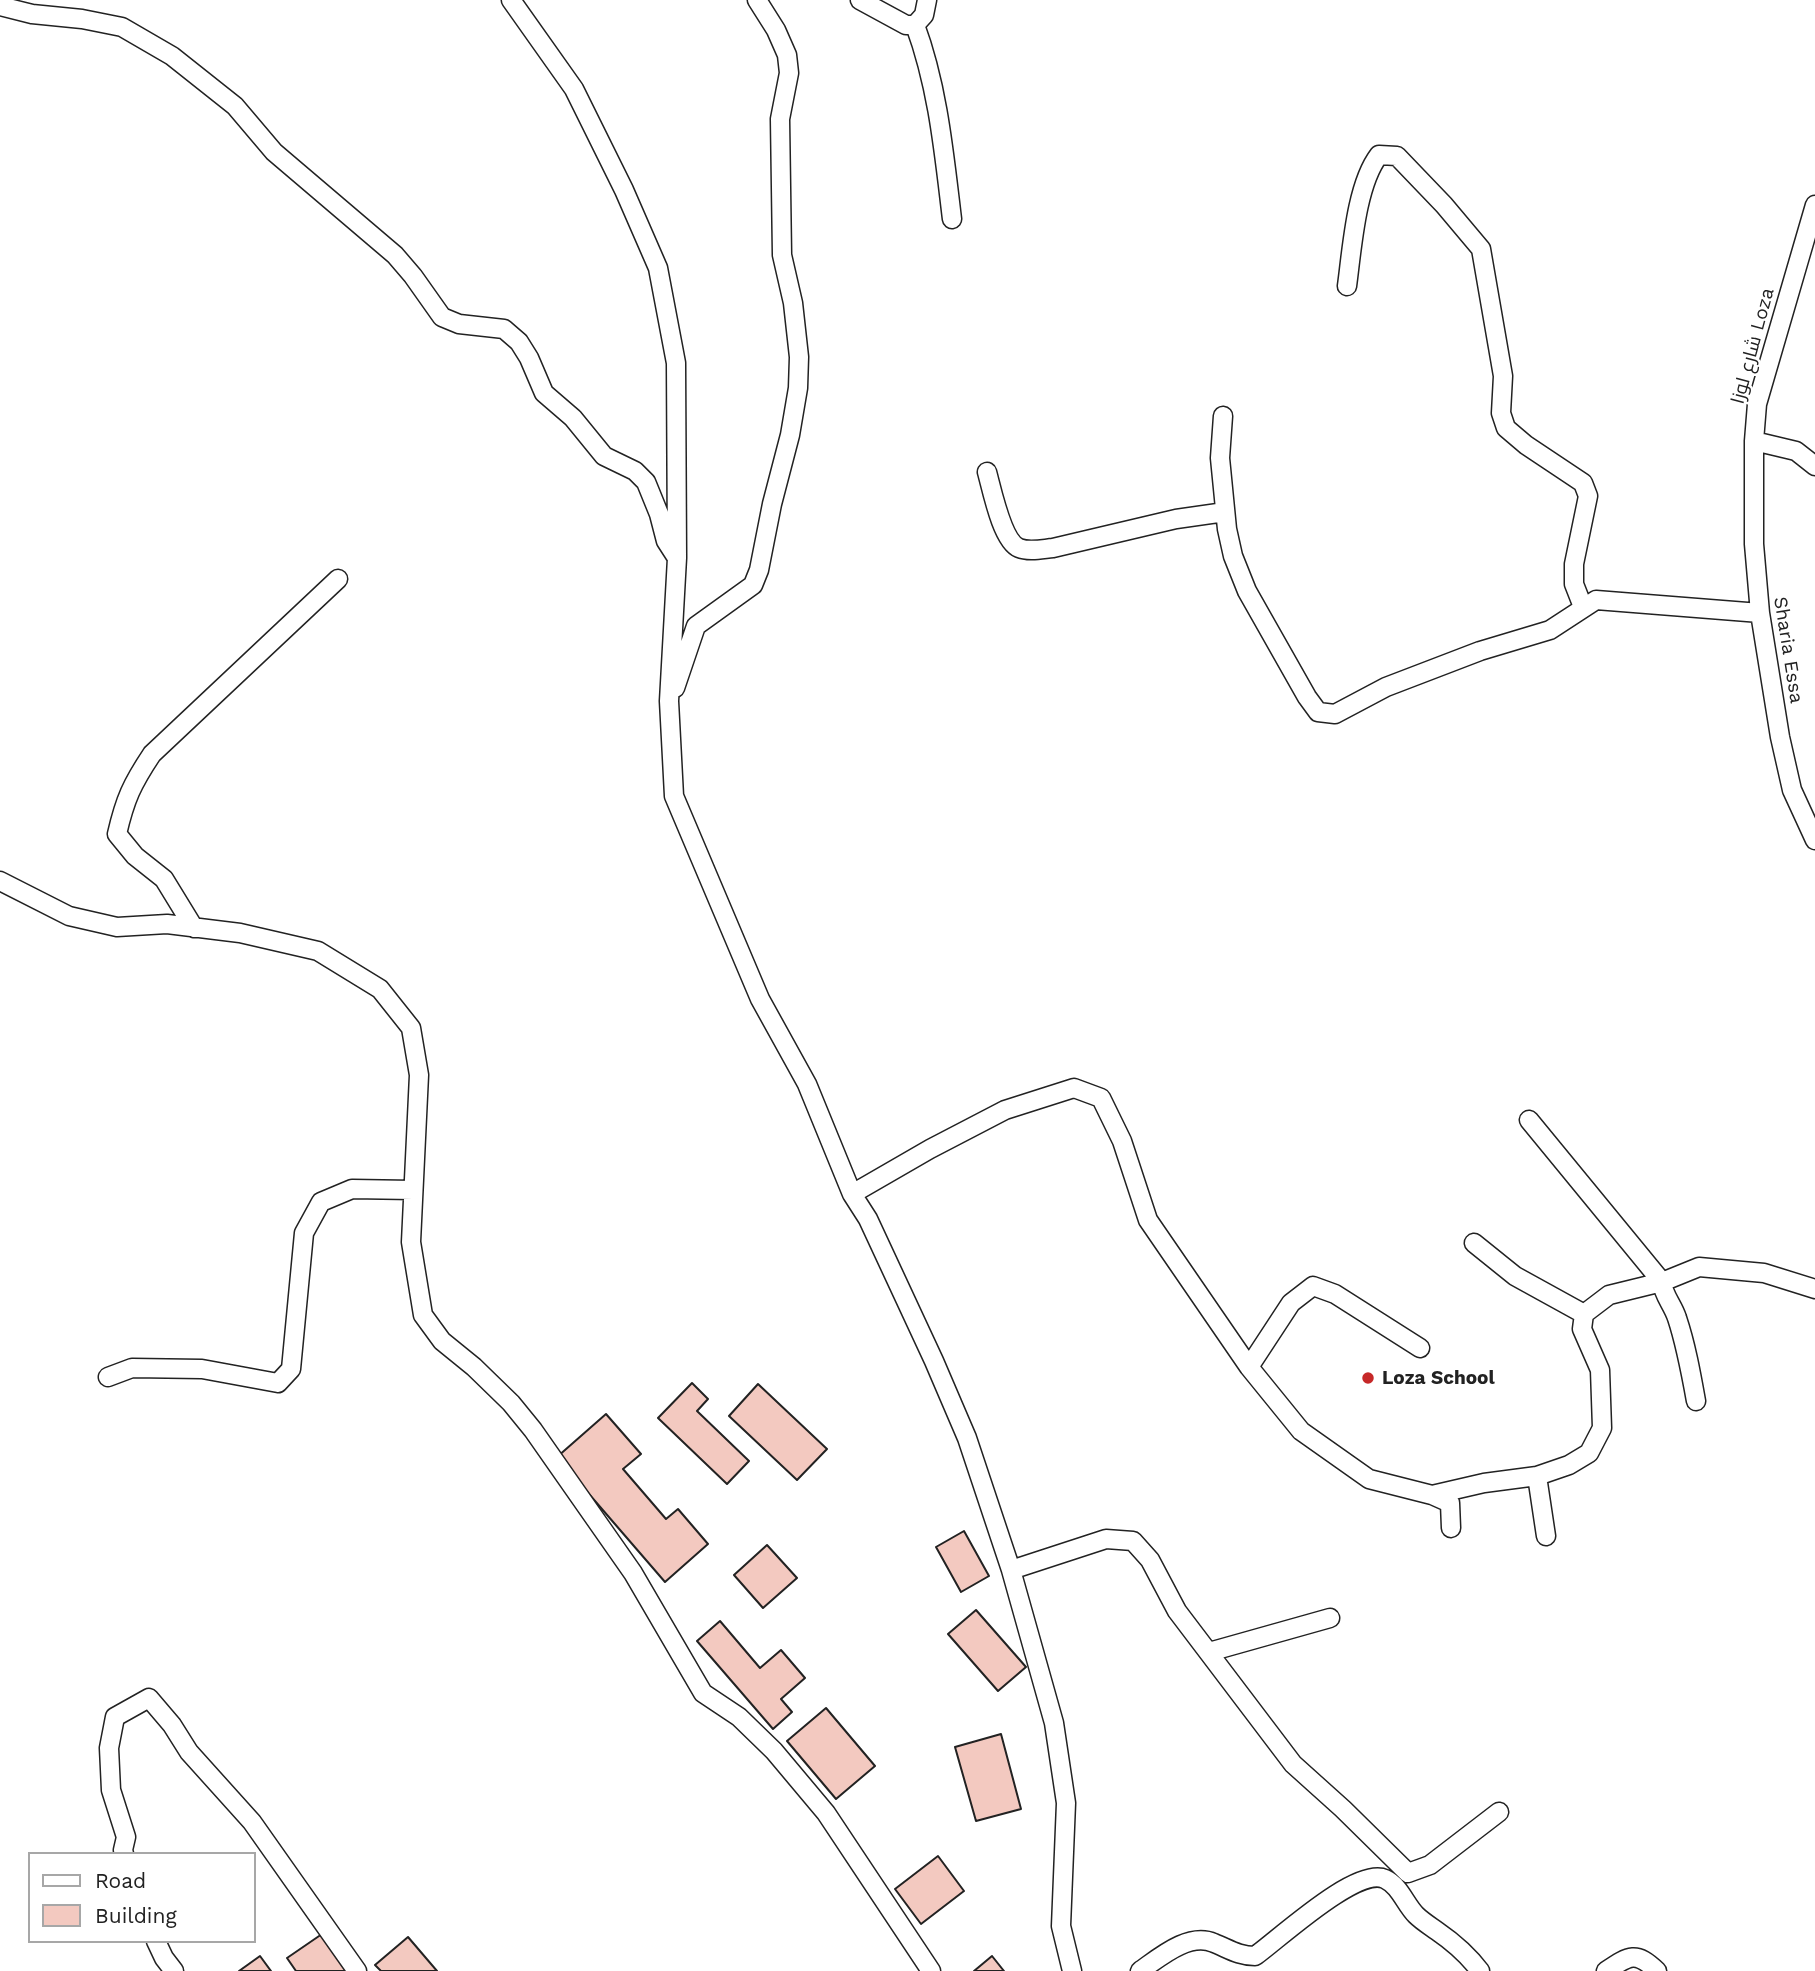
<!DOCTYPE html>
<meta charset="utf-8">
<style>
body{margin:0}
#map{position:relative;width:1815px;height:1971px;overflow:hidden;background:#fff;font-family:"Work Sans",sans-serif}
canvas{display:block}
.legend{position:absolute;left:28px;top:1852px;width:228px;height:91px;box-sizing:border-box;background:#fff;border:2px solid #a7a7a7;margin:0;padding:9px 12px;list-style:none;font-size:21px;color:#222}
.legend li{display:flex;align-items:center;gap:14px;height:35px}
.legend b{width:35px;border:2px solid #a7a7a7}
</style>
<div id="map">
<canvas width="1815" height="1971"></canvas>
<ul class="legend">
<li><b style="height:9px;background:#fff"></b>Road</li>
<li><b style="height:19px;background:#f3c9c0"></b>Building</li>
</ul>
</div>
<script>
const ctx = document.querySelector('canvas').getContext('2d');
ctx.lineJoin = 'round';
function paint(path, color) {
  ctx.fillStyle = color;
  ctx.fill(path, 'evenodd');
}
function stroke(path, color, width, dash) {
  ctx.strokeStyle = color;
  ctx.lineWidth = width;
  ctx.lineCap = dash ? 'butt' : 'round';
  ctx.setLineDash(dash || []);
  ctx.stroke(path);
}
function drawText(font, color, halo, rows, align = 'center') {
  ctx.font = font + ' "Work Sans",Cairo,sans-serif';
  ctx.lineWidth = 5;
  ctx.setLineDash([]);
  ctx.textBaseline = 'middle';
  ctx.strokeStyle = halo;
  ctx.fillStyle = color;
  for (const [text, x, y, turn = 0] of rows) {
    ctx.save();
    ctx.translate(x, y);
    ctx.rotate((+turn || 0) * Math.PI / 180);
    ctx.textAlign = isNaN(turn) ? turn : align;
    if (halo) ctx.strokeText(text, 0, 0);
    ctx.fillText(text, 0, 0);
    ctx.restore();
  }
}
const building = new Path2D(`
 M692 1383 708 1399 697 1411 749 1461 727 1484 658 1418Z
 M758 1384 827 1449 797 1480 729 1416Z
 M606 1414 641 1454 623 1469 666 1519 678 1509 708 1544 665 1582 557 1457Z
 M964 1531 989 1576 961 1592 936 1547Z
 M767 1545 797 1578 763 1608 734 1575Z
 M976 1610 1026 1667 998 1691 948 1634Z
 M720 1621 760 1668 781 1650 805 1678 781 1699 792 1712 773 1729 697 1641Z
 M826 1708 875 1766 836 1799 787 1741Z
 M1001 1734 1021 1809 976 1821 955 1747Z
 M938 1856 964 1891 921 1924 895 1889Z
 M322 1934 348 1971H296L287 1958Z
 M408 1937 437 1971H381L375 1965Z
 M260 1956 271 1971H239Z
 M992 1956 1004 1971H974Z`);
paint(building, '#f3c9c0');
stroke(building, '#222', 2);
const street = new Path2D(`
 M511 0 574 89 624 190 658 268 676 363 677 558 669 701 674 796 760 999 807 1084 852 1194 868 1219 934 1361 967 1438 1011 1570 1054 1723 1066 1803 1061 1926 1072 1971
 M860 0 906 25H915L924 15 927 0
 M0 6 32 14 82 19 122 27 172 56 235 106 274 152 395 255 413 276 442 317 459 324 504 329 519 342 529 358 544 393 573 418 604 456 635 471 646 482 659 514 666 541 675 555
 M915 25C938 87 944 153 952 219
 M1815 205 1757 404 1754 441V544L1760 613 1780 737 1792 790 1815 840
 M1347 286C1352 249 1356 185 1379 155L1397 156 1444 205 1481 249 1503 376 1501 413 1506 428 1526 445 1583 483 1588 496 1574 564V584L1583 607
 M1223 416 1220 458 1227 529 1233 556 1247 591 1307 697 1318 712 1335 714 1386 687 1480 651 1550 630 1596 600 1760 613
 M1754 441 1796 451 1815 466
 M987 472C992 490 1002 541 1019 548 1029 552 1042 549 1053 548L1176 519 1225 512
 M675 688 696 626 753 585 759 570 772 504 790 435 798 388 799 357 793 303 782 255 780 119 789 73 787 55 776 30 757 0
 M0 881 69 916 117 927 167 924 240 933 318 951 380 989 411 1028 419 1075 411 1242 423 1315 442 1341 474 1367 511 1403 533 1430 633 1573 703 1693 739 1717 774 1751 826 1813 931 1971
 M194 928 164 879 135 856 117 834C125 799 132 784 152 754L338 579
 M1529 1120 1662 1282C1663 1295 1673 1305 1677 1318 1686 1345 1691 1373 1696 1401
 M852 1194 930 1149 1005 1110 1074 1088 1101 1098 1122 1141 1148 1220 1249 1367 1301 1431 1369 1479 1432 1495 1484 1483 1537 1476 1569 1465 1589 1453 1602 1428 1600 1370 1582 1329 1584 1314 1609 1295 1662 1282 1699 1267 1764 1273 1815 1289
 M1474 1243 1515 1276 1584 1314
 M1249 1367 1291 1303 1313 1286 1335 1294 1420 1348
 M108 1377 132 1368 202 1369 278 1383 291 1369 304 1233 321 1202 352 1189 413 1190
 M1537 1476 1546 1536
 M1432 1495 1450 1503 1451 1528
 M1011 1570 1106 1539 1133 1541 1150 1560 1177 1611 1293 1764 1343 1809 1408 1873 1430 1865 1499 1812
 M1209 1652 1330 1618
 M124 1854 123 1850 126 1837 111 1790 109 1748 115 1717 149 1698 172 1725 189 1752 252 1822 357 1971
 M156 1941 164 1958 174 1971
 M1140 1971C1160 1957 1189 1932 1214 1943 1229 1949 1239 1956 1255 1956 1279 1939 1357 1866 1385 1879 1400 1886 1405 1904 1416 1915 1422 1921 1430 1926 1437 1931 1453 1942 1468 1955 1480 1971
 M1606 1971C1630 1955 1636 1951 1657 1971`);
stroke(street, '#222', 21);
stroke(street, '#fff', 18);
for (const [x, y, r, color] of [
 [1368,1378,7,"#c62828"]
]) {
  const dot = new Path2D();
  dot.arc(x, y, r, 0, 2 * Math.PI);
  ctx.fillStyle = color;
  ctx.fill(dot);
  stroke(dot, '#fff', 2.5);
}
drawText('19px', '#222', '#fff', [
 ["شارع لوزا Loza",1753,346,-75],
 ["Sharia Essa",1788,650,81]
]);
drawText('bold 19px', '#222', '#fff', [
 ["Loza School",1382,1378]
], 'left');
</script>
